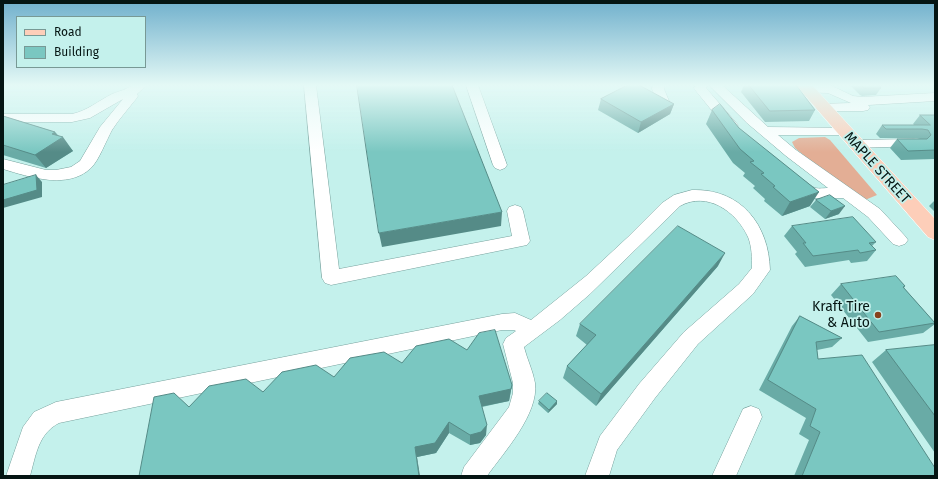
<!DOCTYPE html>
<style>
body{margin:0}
#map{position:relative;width:938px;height:479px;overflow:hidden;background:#c4f1ec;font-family:"Fira Sans",sans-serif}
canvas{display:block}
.frame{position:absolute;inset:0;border:4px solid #051513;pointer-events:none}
.legend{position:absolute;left:16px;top:16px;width:130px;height:52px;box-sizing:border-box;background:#c4f1ec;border:1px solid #789995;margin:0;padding:5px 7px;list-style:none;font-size:12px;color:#051513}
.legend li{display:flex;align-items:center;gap:8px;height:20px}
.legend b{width:20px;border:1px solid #789995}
</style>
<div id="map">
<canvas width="938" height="479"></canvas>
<div class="frame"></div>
<ul class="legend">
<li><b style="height:5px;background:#fdceb9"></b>Road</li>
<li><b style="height:11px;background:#7ac7c1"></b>Building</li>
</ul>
</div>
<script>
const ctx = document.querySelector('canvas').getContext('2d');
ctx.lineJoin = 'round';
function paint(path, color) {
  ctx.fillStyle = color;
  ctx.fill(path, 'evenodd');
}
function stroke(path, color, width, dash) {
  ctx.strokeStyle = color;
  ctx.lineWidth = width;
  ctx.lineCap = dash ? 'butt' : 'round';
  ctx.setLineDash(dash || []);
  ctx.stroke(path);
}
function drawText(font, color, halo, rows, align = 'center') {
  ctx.font = font + ' "Fira Sans",sans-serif';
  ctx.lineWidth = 3.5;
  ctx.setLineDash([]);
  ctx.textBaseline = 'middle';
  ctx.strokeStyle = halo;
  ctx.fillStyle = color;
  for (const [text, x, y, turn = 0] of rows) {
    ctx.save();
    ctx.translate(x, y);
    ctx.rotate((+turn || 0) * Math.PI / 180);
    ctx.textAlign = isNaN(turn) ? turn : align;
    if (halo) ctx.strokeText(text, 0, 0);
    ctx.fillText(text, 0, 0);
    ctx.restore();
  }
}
paint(new Path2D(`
 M825 137 830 140 877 195 865 200 814 164 795 148 792 142 799 138Z`), '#e3ae95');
const minor = new Path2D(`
 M133 85H147L137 94 138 96 136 99C128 109 119 119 112 130 106 141 99 160 91 168 68 190 29 177 3 169V159L46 170H56L71 167 80 161 100 127 123 99 90 118 72 122H3V114H72C87 111 98 101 112 94 119 91 126 90 133 85Z
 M304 85H316L339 269 512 236 507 211 509 207 515 205 521 207 523 211 530 241 527 245 331 285 325 283 322 278Z
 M466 85H478L507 165 505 168 500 170 495 168 493 165Z
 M653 85H665L664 89 669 101 668 104H658L652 89Z
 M696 85H708L706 88 738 125 736 128H726L696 91 694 88Z
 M709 85H722L768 127 849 128 851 131 849 134 844 135H778L796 150 880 209 905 236 908 240 905 244 899 246 893 244 868 217 843 198H812L806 197 792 184 795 180C805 177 806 184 815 188 819 189 825 188 828 188L786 156 747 123Z
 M807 85H830L853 96 862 97 935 93V101L868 105 870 107 868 110 863 111H823L818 110 816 107 818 104 851 103 828 93 803 92 801 89 803 86Z
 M915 139 920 140 922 143 920 146 855 148 850 147 848 144 850 141 855 140Z
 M692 190C740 188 769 224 770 270L753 294 698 344 655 398 617 450 609 476H585L600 436 639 384 684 332 739 284 752 268C752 258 752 247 748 237 736 211 707 191 680 206L590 294 560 320 524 347C527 359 533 371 535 383 539 414 504 452 487 476H461L464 467 509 407 513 393V383L503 344 506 338 516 331 514 330H502L59 423C38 434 36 455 30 476H6L23 427 34 412 56 402 502 314 515 313 531 320 586 276 628 237 662 203 674 195Z
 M751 406 759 409 762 417 736 476H712L743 409Z`);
const major = new Path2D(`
 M796 85H812L935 219V240L928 237Z`);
stroke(minor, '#77a19d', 1);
stroke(major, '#fff', 1);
paint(minor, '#fff');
paint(major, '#fdceb9');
paint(new Path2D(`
 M744 85H796L815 110 809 121 765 122 741 92Z
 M850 85H879L881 88 876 95 862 96 860 95Z
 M601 99 674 104 670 114 638 133 598 110Z
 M712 110 739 128 810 206 782 216 764 201 765 199 753 188 755 186 743 176 745 173 733 163 706 124Z
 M920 115H935V159L901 160 890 148 897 139H920L915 138H880L876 134 882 125H914L913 124Z
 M3 116 55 132 59 136 73 151 46 168 3 155Z
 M816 200 839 214 825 219 810 207Z
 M935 200V212L929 206Z
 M792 226 876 242 872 246 876 250 867 261 851 263 849 260 805 267 795 254 797 252 784 236Z
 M718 266 596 406 563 378 567 366 587 345 576 336 580 324Z
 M841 284 905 286 904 288 935 323V324L923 333 868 342 831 295Z
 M800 316 842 338 832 347 817 350 818 359 935 476H794L809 440 799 434 806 418 759 390 792 326Z
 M935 345V453L872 362 886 350Z
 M402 363 512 385 509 401 482 407 486 435 480 443 470 445 449 433 436 453 417 457 189 407 334 377Z
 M539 401 557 404 548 413 538 404Z`), '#69aba6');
paint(new Path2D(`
 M674 104 670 114 638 133 641 122Z
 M55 132 60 139 63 137 73 151 46 168 35 155 52 134Z
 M36 175 42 182V197L3 208V200Z
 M819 192 810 206 782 216 790 202Z
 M845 206 839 214 825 219 831 211Z
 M502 212 501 226 382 247 379 233Z
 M725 253 718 266 596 406 601 394Z
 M512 385 509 401 479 407V396Z
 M557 401V404L548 413 549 410Z
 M449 422V433L436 453 417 457 420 476H419L415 447Z
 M487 425 486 435 480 443 470 445V435Z`), '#558b87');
const building = new Path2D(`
 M357 85H452L502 212 379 233Z
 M628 85H639L674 104 641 122 601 99Z
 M749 85H796L815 110 770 111Z
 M862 85H879L881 88H864Z
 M720 104 739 128 819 192 790 202 773 187 775 186 761 174 764 173 750 162 754 161 740 149 712 110Z
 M920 115H935V150L908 151 897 139H927L931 135 928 130 922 129H886L882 125H930Z
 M3 116 55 132 52 134 63 137 35 155 3 145Z
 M36 175 37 190 3 200V185Z
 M830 195 845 206 831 211 816 200Z
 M853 217 876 242 869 243 876 250 860 253 858 250 813 256 803 243H806L792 226Z
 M678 226 725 253 601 394 567 366 596 335 580 324Z
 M896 276 905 286 903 287 935 323 879 332 841 284Z
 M800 316 842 338 816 342 818 359 862 355 935 468V476H802L820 432 810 426 816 409 768 380Z
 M495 330 512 385 511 389 479 396 487 425 481 432 470 435 449 422 435 443 415 447 419 476H139L154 397 174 393 189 407 209 386 246 379 263 392 282 372 316 365 334 377 350 358 384 352 402 363 416 346 449 339 467 350 479 333Z
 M935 345V416L886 350Z
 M547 393 557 401 549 410 539 401Z`);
paint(building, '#7ac7c1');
stroke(building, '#558b87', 1);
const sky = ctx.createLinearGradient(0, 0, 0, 152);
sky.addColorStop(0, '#70b0cc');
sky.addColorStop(0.56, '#e4f9f6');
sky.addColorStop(1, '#e4f9f600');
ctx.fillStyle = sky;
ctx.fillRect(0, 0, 938, 152);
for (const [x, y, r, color] of [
 [878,315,4,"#87411c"]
]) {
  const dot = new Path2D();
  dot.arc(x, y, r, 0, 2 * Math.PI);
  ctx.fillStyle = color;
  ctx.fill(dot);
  stroke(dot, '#c4f1ec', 1.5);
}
drawText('14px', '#051513', '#c4f1ec', [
 ["MAPLE STREET",877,168,48]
]);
drawText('14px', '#051513', '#c4f1ec', [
 ["Kraft Tire",870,307],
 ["& Auto",870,323]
], 'right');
</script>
